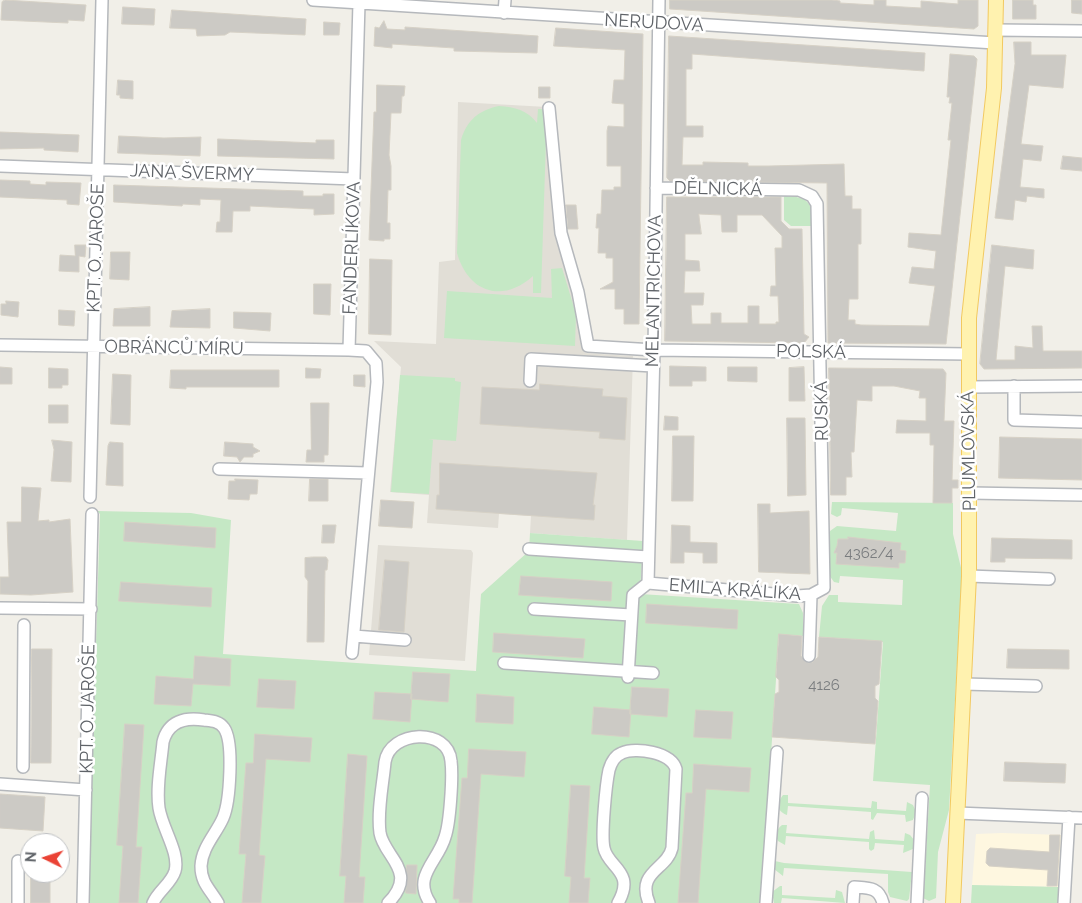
<!DOCTYPE html>
<meta charset="utf-8">
<style>
body{margin:0}
#map{position:relative;width:1082px;height:903px;overflow:hidden;background:#f1efe8;font-family:Raleway,sans-serif}
canvas{display:block}
.north{position:absolute;left:20px;top:833px;width:50px;height:50px;box-sizing:border-box;background:#fff;border:1px solid #bfc1c3;border-radius:50%;rotate:274deg;font-size:14px;font-weight:700;line-height:20px;text-align:center;color:#5f6368}
.north::after{content:'';display:block;margin:auto;width:18px;height:22px;background:#ea4335;clip-path:polygon(50% 0,100% 100%,50% 72%,0 100%)}
</style>
<div id="map">
<canvas width="1082" height="903"></canvas>
<div class="north">N</div>
</div>
<script>
const ctx = document.querySelector('canvas').getContext('2d');
ctx.lineJoin = 'round';
function paint(path, color) {
  ctx.fillStyle = color;
  ctx.fill(path, 'evenodd');
}
function stroke(path, color, width, dash) {
  ctx.strokeStyle = color;
  ctx.lineWidth = width;
  ctx.lineCap = dash ? 'butt' : 'round';
  ctx.setLineDash(dash || []);
  ctx.stroke(path);
}
function drawText(font, color, halo, rows, align = 'center') {
  ctx.font = font + ' Raleway,sans-serif';
  ctx.lineWidth = 5;
  ctx.setLineDash([]);
  ctx.textBaseline = 'middle';
  ctx.strokeStyle = halo;
  ctx.fillStyle = color;
  for (const [text, x, y, turn = 0] of rows) {
    ctx.save();
    ctx.translate(x, y);
    ctx.rotate((+turn || 0) * Math.PI / 180);
    ctx.textAlign = isNaN(turn) ? turn : align;
    if (halo) ctx.strokeText(text, 0, 0);
    ctx.fillText(text, 0, 0);
    ctx.restore();
  }
}
paint(new Path2D(`
 M1002 833 1063 835 1060 887 972 885 976 834Z`), '#fef7e0');
paint(new Path2D(`
 M458 102 547 107 585 353 633 356 627 540 530 533 531 516 499 514 498 528 427 523 429 495 390 492 401 367 374 341 436 344 439 262 455 260Z
 M378 545 471 550 473 553 465 661 369 655Z`), '#e1ded6');
paint(new Path2D(`
 M499 106C515 107 527 110 537 123L538 109H547L541 293H533V276C502 304 468 292 457 253L461 140C467 120 479 110 499 106Z
 M784 196C810 197 811 202 815 226H791L784 220Z
 M562 268 576 314 575 346 444 338 447 291 552 298 551 269Z
 M400 375 455 378V381L461 382 456 441 428 439 433 440 429 494 391 492Z
 M832 502 953 503V534L962 572 949 810 938 852 936 898 929 901 923 898 921 892 925 872 930 785 873 781 883 642 819 637 822 606 829 595H838V602L902 605 903 580 840 576 839 583 834 582 829 575 830 531 837 526 896 531 898 513 842 508 841 515 837 517 831 514Z
 M97 511 191 513 231 520 223 654 476 671 481 594 529 551 530 533 643 541 640 594 799 604 803 613V636L779 635 761 903H88L100 514Z
 M783 795H788V803L871 808 872 801 877 802V809L906 811 907 802 913 805 916 812 913 820 906 822 905 815 877 813 873 820 871 819V812L788 806 787 815C776 811 777 803 783 795Z
 M782 825H787L786 833 869 839 870 832 874 830 875 839 904 841 905 833 910 835 915 841 913 849 903 853 904 845 875 843 874 849 871 851 869 849V842L786 836 785 845 778 841C775 834 776 830 782 825Z
 M775 861 784 863 912 872 909 899 907 901 890 897 888 892V874L784 868 783 876 774 869Z
 M972 885 1060 887 1058 903H971Z
 M780 886H782V895L835 898 836 890 842 892 845 903 782 898 781 903H774L772 892Z`), '#c5e8c5');
const building = new Path2D(`
 M5 0 86 5 84 21 68 20V23L1 20 2 2Z
 M670 0H832L840 1V3L874 5V0H886V6L921 8V1L958 4V0H978V26L974 29 670 9Z
 M1013 0H1033V5H1036V19H1013Z
 M1072 0H1082V14L1072 13Z
 M123 7 155 9 154 25 122 24Z
 M172 10 306 19 305 35 230 32 225 35 197 36 196 29 170 28Z
 M384 21 387 29 405 30V27L538 36 537 53 454 51V48L392 44V48L374 46 375 27 379 28Z
 M324 22 340 23 339 35H324Z
 M556 28 643 34 639 324H624V309H615V289H600L613 282V258H606V253H598L599 228H596L597 214H601L602 190H614V187H621V166H607V131L608 126 624 127V104L612 103 614 80H624L625 50 554 46Z
 M669 36 925 53 924 71 692 54V69H686V126H703V137H683L682 165H703V162L748 163V166H769L844 164 845 196H852V209H861V244H858V299H849L848 320H855V324L861 325 929 326 935 286 909 283 912 267 934 269 936 251 908 247 909 233 941 235 951 140H948L952 103H949L950 97H947L950 54 974 56 977 59 946 344 828 343 827 183 670 181 667 178Z
 M1014 42H1031V55H1066L1063 88 1029 85 1021 144 1043 146 1041 161 1023 159 1020 187 1044 189V198L1027 196 1026 202 1015 200 1013 220 995 218 1015 64Z
 M118 80 133 81V99L120 98V95H117Z
 M377 85 405 86 404 96H402L401 113H391L389 155 391 166V190H388L387 223H390V239H384V241L369 240 374 112H376Z
 M539 87H550V98H539Z
 M0 132 79 135 78 152 44 150V148L0 149Z
 M119 136 164 138 201 137 200 156 118 153Z
 M218 139 316 143V140H334V159L218 156Z
 M1063 156 1082 158V171L1061 169Z
 M0 180 30 181V184L46 185V182L81 183 79 205 67 204V200L0 197Z
 M114 185 303 191V196H323V194H334V214L314 215V209L250 206V211H233L232 232H216L217 222H220L221 200 200 199V205L183 204 182 206 114 202Z
 M667 197H781V221L789 229H802L804 334 809 337 804 343 665 341ZM699 214 721 215 722 232H737V215H762L782 236V248H775L776 286H771L770 296H778L779 322H776V324H759V306H748V323H721V313H711V324H692L691 305H703L704 293H684L685 271H700L699 261 685 260V234H701Z
 M566 205H576L578 229H568Z
 M75 245H86L85 257 79 256V272L59 271 60 255 75 256Z
 M992 245 1034 250 1033 269 1005 266 996 360H1015V346L1033 348 1032 326H1042L1043 351H1082V368L984 369 980 364Z
 M111 252H130L129 280 110 279Z
 M370 259 392 260 391 335 369 334Z
 M314 284H331L330 315 314 314Z
 M6 301 19 302 18 317 1 315V304H6Z
 M150 307V326H113L114 309Z
 M210 309V328L170 327 172 311Z
 M59 310 75 311 74 326 59 325Z
 M234 312 271 313 270 331 234 328Z
 M670 366 706 367V381H692V386H670Z
 M0 367 12 368V384H0Z
 M728 367H757V382L728 381Z
 M804 367 805 401H789V368Z
 M49 368 68 369V385H62V388H49Z
 M306 368 321 369 320 378H306Z
 M829 368 943 369 946 373 944 421H954L952 480H958V488H952V503H933L934 445H930V433H896L897 420 926 421V398H919L920 391 894 386H872V401L857 400 854 452H851L852 477H846V495H831Z
 M171 370H279V387H186V389L170 388Z
 M113 374 131 375 130 425 111 424Z
 M354 375H365V387L354 386Z
 M540 384 603 389 602 396 627 398 625 440 599 438 600 432 480 424 482 387 539 390Z
 M311 403H329L328 455H324V462H306L307 450H311Z
 M49 405H68V423H49Z
 M665 416 678 417V430H664Z
 M787 418H805L806 495 788 496Z
 M673 436H694L693 501H672Z
 M1000 437 1082 439V480L999 478Z
 M52 440 72 442 71 482 51 481 54 450Z
 M110 442 123 443V486L106 485 108 446Z
 M225 442 253 444V447L260 451 253 454V457H244L240 462 237 457 224 456Z
 M440 463 597 473 593 505H595L594 520 436 509 437 495H439Z
 M235 479 258 480 257 494H250L249 500 228 499 229 481H235Z
 M310 479H328V501H309Z
 M22 487 41 488 38 521 49 520V522L70 519 73 592 31 595 0 594V577H9L7 522H21Z
 M381 500 414 502 412 528 379 526Z
 M758 504H770V513L809 511 810 574 759 572Z
 M125 522 216 528 215 548 124 541Z
 M323 525H336L334 543H322Z
 M672 525 690 526V542L717 543V563H703V553L684 552V563H671Z
 M848 537 901 543 900 550 906 551 905 563H899V568L836 564 837 553H834L837 546 838 539H848Z
 M992 538 1072 540V559L1005 558V562H991Z
 M313 557H326L328 560 327 570H325L324 642H307L308 581 305 577V558Z
 M385 560 409 562 404 632 379 630Z
 M521 576 612 582 611 601 519 595Z
 M121 582 212 588 211 607 119 601Z
 M647 604 738 610 737 629 646 623Z
 M494 633 585 639 583 658 493 652Z
 M779 634 802 636 801 656 808 663 813 662 818 657 819 637 882 641 879 684 875 686V698L878 701 875 744 772 737 775 694 779 692V680L776 677Z
 M32 649H52L51 763H31Z
 M1008 649 1069 650V669L1007 668Z
 M195 656 231 659 230 686 193 684 191 706 154 704 156 676 193 679Z
 M413 672 450 674 448 702 411 699Z
 M259 679 296 681 294 709 257 707Z
 M632 687 669 689 667 717 630 714Z
 M375 692 412 694 410 722 373 719Z
 M477 694 514 697 513 724 476 722Z
 M594 707 631 710 629 737 592 734Z
 M696 710 733 712 731 739 694 737Z
 M125 724 144 725 136 847H142L138 903H119L123 846 117 845Z
 M255 734 312 738 310 762 266 759 259 855 265 856 261 903H242L246 854H239L246 763H253Z
 M469 749 526 752 524 777 481 774 472 903H459V899H453L462 778H467Z
 M348 754 367 756 359 877H365L363 903H344L346 876H340Z
 M1005 762 1066 764 1065 783 1004 781Z
 M694 764 751 768 749 792 706 789 698 903H678L686 793H692Z
 M571 785 590 786 584 878H590L588 903H569L571 877 565 876Z
 M0 794 45 797 43 831 0 828Z
 M1050 835H1060L1057 886H1047L1048 870 989 866 986 863 987 851 990 848 1049 852Z
 M407 865H417L416 894 406 893Z
 M31 873H50V903H31Z`);
paint(building, '#cccac5');
stroke(building, '#d6d1c6', 1);
const minor = new Path2D(`
 M313 0 995 43
 M504 13 505 0
 M996 30 1082 31
 M549 108 561 233 578 292 588 346 654 350 968 354
 M0 166 354 179
 M0 345 349 350
 M530 381 531 359 653 366
 M1014 386V420L1082 422
 M969 387 1082 386
 M219 469 368 473
 M970 493 1082 495
 M90 497 102 0
 M529 549 648 557
 M969 576 1049 579
 M648 583 797 596 811 595 824 588 817 204 812 196 799 190 656 188
 M648 583 654 350 659 0
 M0 608 91 609
 M534 609 631 615
 M354 636 405 640
 M352 653 377 382 376 363 366 351 349 350 359 3
 M809 656 811 595
 M504 663 653 673
 M628 677 633 595 648 583
 M964 684 1036 686
 M23 767 24 625
 M0 784 86 790
 M957 813 1082 818
 M18 903V861
 M83 903 92 514
 M153 903C158 891 171 884 175 871 180 853 162 828 159 808 156 787 161 764 163 742 168 721 185 717 204 720 212 721 219 721 224 728 234 742 230 802 223 818 216 834 202 847 201 866 201 883 210 889 218 903
 M388 903C419 872 384 857 380 833 377 811 383 784 385 762 390 730 448 727 451 761 453 777 450 823 445 837 438 862 412 876 430 903
 M618 903C636 871 608 868 604 848 601 835 606 784 609 770 611 763 614 756 622 753 636 747 671 752 676 769L672 848C667 870 636 871 649 903
 M766 903 777 752
 M853 903 854 887C869 888 879 887 883 903
 M917 903 922 798
 M1064 903 1069 817`);
const major = new Path2D(`
 M953 903 969 576V318L994 88 996 0`);
stroke(minor, '#b5b8bc', 14);
stroke(major, '#f2c960', 16);
stroke(minor, '#fff', 11);
stroke(major, '#fff2af', 14);
drawText('15px', '#7a7d7f', null, [
 ["4362/4",869,553],
 ["4126",824,685]
]);
drawText('18px', '#5f6368', '#fff', [
 ["NERUDOVA",654,23,3],
 ["JANA ŠVERMY",192,173,2],
 ["DĚLNICKÁ",718,189,1],
 ["KPT. O. JAROŠE",96,248,-88],
 ["FANDERLÍKOVA",352,248,-88],
 ["MELANTRICHOVA",654,291,-89],
 ["OBRÁNCŮ MÍRU",174,348,1],
 ["POLSKÁ",811,352,1],
 ["RUSKÁ",822,411,-91],
 ["PLUMLOVSKÁ",969,451,-91],
 ["EMILA KRÁLÍKA",735,590,4],
 ["KPT. O. JAROŠE",88,709,-89]
]);
</script>
